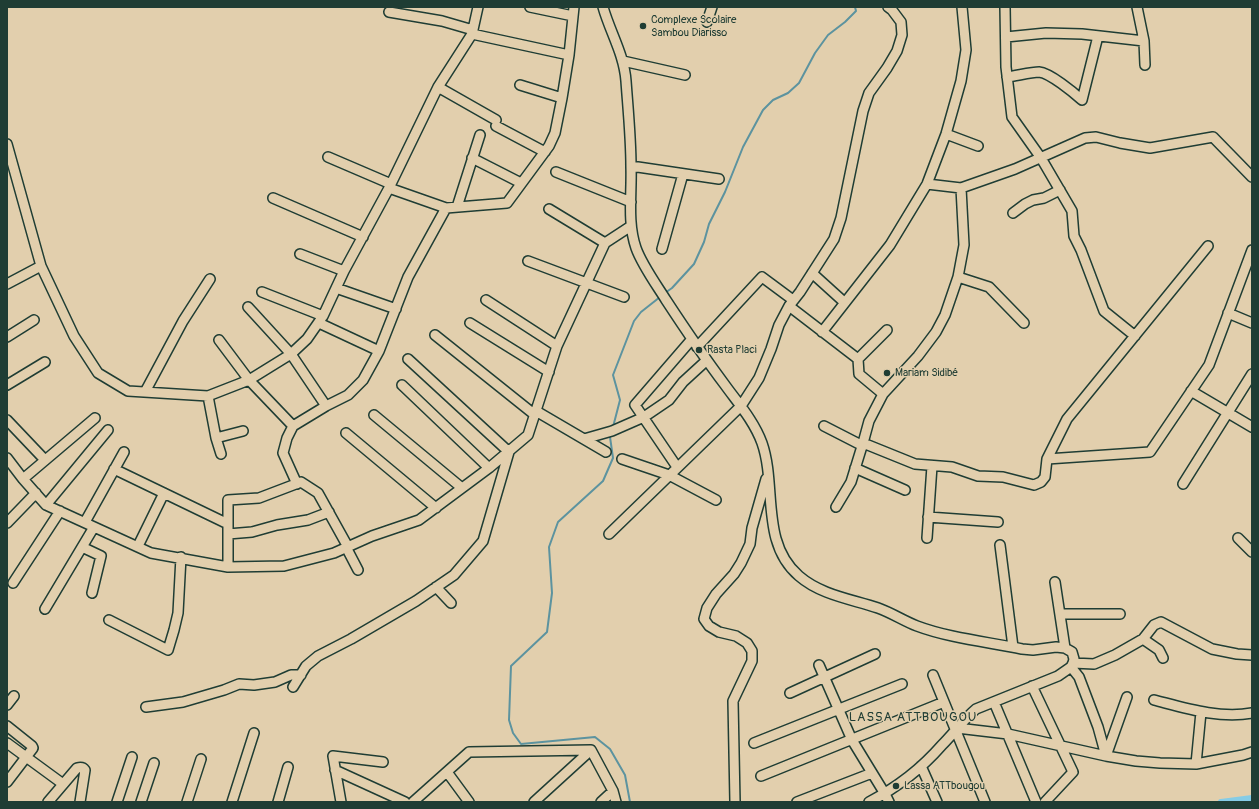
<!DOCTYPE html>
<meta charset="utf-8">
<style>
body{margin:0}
#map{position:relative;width:1259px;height:809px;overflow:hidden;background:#e2cfad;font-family:Pangolin,sans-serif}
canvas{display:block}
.frame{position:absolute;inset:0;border:8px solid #1f3d34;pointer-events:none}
</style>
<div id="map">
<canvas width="1259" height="809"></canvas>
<div class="frame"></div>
</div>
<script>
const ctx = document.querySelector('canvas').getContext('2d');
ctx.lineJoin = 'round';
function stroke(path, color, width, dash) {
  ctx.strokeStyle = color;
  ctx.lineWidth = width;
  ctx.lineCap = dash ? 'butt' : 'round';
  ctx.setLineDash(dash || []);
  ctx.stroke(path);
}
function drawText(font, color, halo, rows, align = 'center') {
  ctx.font = font + ' Pangolin,sans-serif';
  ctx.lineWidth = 3;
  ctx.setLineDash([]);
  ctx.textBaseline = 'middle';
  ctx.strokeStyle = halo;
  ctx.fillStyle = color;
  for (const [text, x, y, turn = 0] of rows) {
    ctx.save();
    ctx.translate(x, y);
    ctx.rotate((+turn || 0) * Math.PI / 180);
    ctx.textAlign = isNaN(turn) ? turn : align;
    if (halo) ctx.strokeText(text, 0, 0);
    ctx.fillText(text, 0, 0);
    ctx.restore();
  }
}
stroke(new Path2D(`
 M665 293 672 288 694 264 704 242 709 224 725 192 743 147 763 110 773 100 788 93 799 83 815 53 828 35 845 22 856 11 855 7
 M613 427 620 400 613 375 634 321 641 312 660 297
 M611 435 610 437 613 458 603 481 558 522 549 547 552 593 547 632 511 666 509 720 513 733 521 744 595 737 610 749 625 775 630 802`), '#5c939f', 2);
stroke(new Path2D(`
 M1221 802 1252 798`), '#85cce6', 6);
const minor = new Path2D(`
 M530 7 573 16
 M603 7C610 32 624 54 626 81 628 109 631 138 631 167 632 193 627 222 636 248 642 265 656 284 666 300 685 329 704 357 725 385 738 403 754 421 762 443 777 486 760 543 799 576 821 595 851 599 878 608 892 613 904 621 917 626 949 638 988 642 1022 649L1033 650 1056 647 1065 648 1072 652 1074 659 1073 663 1071 667 1058 676 976 709C963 720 954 733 942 745 922 768 896 788 869 802
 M1005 7 1006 67 1012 117 1041 158 1072 211 1074 236 1081 250 1104 311 1135 336
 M1137 7 1144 41 1145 65
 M389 12 442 21 473 30
 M707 22 712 7
 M472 34 569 55
 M1006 37 1046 33 1082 34 1144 41
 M623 61 685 75
 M1007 77C1016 76 1031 72 1039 72 1050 73 1073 92 1082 100L1098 36
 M520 85 562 98
 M438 87 496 120
 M496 126 545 152
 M946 134 978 146
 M7 144 41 266 74 336 98 373 128 391 208 396 249 380 291 354 307 339 323 316 344 271 389 188 438 87 472 34 478 7
 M328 157 391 184
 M472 158 521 183
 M631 166 719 179
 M556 172 631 202
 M927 184 961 188 1015 169 1085 138 1096 137 1120 143 1150 148 1213 137 1252 177
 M389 188 446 208 507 203 549 146 555 133 562 98 569 55 574 7
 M273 198 363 237
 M457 207 480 135
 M549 209 605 243
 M1013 213 1025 204 1033 200 1044 198 1060 190
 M662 249 683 174
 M300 254 344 271
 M528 261 624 297
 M812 273 844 302
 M958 277 989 287 1024 323
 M7 284 41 266
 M336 288 396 309
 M262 292 323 316
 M486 300 557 346
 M789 306 858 359 859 374 883 394
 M248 307 291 354 326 406
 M1228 313 1252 323
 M319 323 379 351
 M470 323 549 372
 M822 332 890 245 927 184 946 134 961 81 966 50 962 7
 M435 335 535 415
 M7 337 34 320
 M219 340 249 380 293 426
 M697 347 762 277 793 300
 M858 359 887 330
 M7 385 45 362
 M402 385 489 468
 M1191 391 1252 427
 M145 392 183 321 210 279
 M208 396 216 438 221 454
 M536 411 606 452
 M374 415 462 488
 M7 420 45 460
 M824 426 863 446
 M346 433 436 508
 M216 438 243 431
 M584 439 612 431 644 417 669 400 683 382 707 360
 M863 443 915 464 952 467 978 476 1003 477 1034 485 1041 482 1045 477 1047 459 1067 419 1208 246
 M7 458 23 479 46 505 151 553 228 567 284 566 334 553 372 536 419 520 489 468 528 435 557 346 605 243 631 226
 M622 459 669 475 716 500
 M1047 459 1150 452 1209 365 1252 250
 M677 467 635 405 692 339
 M855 468 905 490
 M114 469 228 524
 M23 479 95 418
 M297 484 283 453 287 438 293 426 326 406 348 395 363 380 379 351 408 277 446 208
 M1183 484 1252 374
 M46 505 108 430
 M836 507 851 482 863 443 869 421 883 394 918 356 936 332 945 315 958 277 964 245 961 188
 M928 517 998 522
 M85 522 124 452
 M7 523 36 493
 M228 534 252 532 277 525 308 520 329 512
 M609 534 741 406 759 378 771 349 779 325 789 306 800 292 834 239 841 218 863 111 869 93 887 68 897 51 902 35 901 22 892 10 888 7
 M927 538 932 466
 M1238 538 1252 552
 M1000 545 1013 647
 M138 546 164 493
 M82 547 101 556 92 593
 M346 547 358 570
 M228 567V500L259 498 301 482 318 493 348 547
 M1055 582 1065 648
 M13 583 60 511
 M436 587 451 603
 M45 609 94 527
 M1060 614H1120
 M109 620 168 650 174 630 178 613 181 557
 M1143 639 1154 625 1161 622 1212 649 1237 654 1252 655
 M1073 663 1094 664 1115 655 1143 639 1159 650 1163 658
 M819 665 852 740 885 794 889 802
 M1071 667 1079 677 1098 727 1106 756 1127 697
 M933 675 985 802
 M1032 686 1073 772 1045 802
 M293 687 306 666 318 656 351 639 416 601 454 575 483 541 509 452 408 359
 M790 693 875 654
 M1154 700C1185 708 1219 719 1252 713
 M994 702 1036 802
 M7 705 14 696
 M146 707 183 702 224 690 239 684 254 685 275 682 291 675H301
 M7 726 32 746 33 748 7 782
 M957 728 1008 734 1106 756 1136 761 1160 763 1196 764 1243 755 1252 752
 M7 743 63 784
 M754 743 902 684
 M591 750 613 791 616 802
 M1196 764 1201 712
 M921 766 937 802
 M335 770 405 802
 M447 772 469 802
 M761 776 944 702
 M48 802 77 768C81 767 83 767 85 770L80 802
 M117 802 132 757
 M141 802 154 763
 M187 802 201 759
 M232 802 254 733
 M278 802 288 767
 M341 802 333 756 383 762
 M413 802 469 752 591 750
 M534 802 591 750
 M601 802 613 791
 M735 802 733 701 752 661V651L747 643 736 636 719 632 709 626 704 619 707 608 716 594 734 574 741 563 750 544 752 528 766 479 768 477
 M797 802 872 773`);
stroke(minor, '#1f3d34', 12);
stroke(minor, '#e2cfad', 9);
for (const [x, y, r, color] of [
 [643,26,4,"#1f3d34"],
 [699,350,4,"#1f3d34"],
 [887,373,4,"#1f3d34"],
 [896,786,4,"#1f3d34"]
]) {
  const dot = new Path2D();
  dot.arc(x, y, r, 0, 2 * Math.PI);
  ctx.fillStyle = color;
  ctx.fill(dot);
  stroke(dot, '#e2cfad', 1.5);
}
drawText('11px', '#1f3d34', '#e2cfad', [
 ["Complexe Scolaire",651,20],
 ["Sambou Diarisso",651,33],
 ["Rasta Placi",707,350],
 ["Mariam Sidibé",895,373],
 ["Lassa ATTbougou",904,786]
], 'left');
ctx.letterSpacing = '1px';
drawText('13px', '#1f3d34', '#e2cfad', [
 ["LASSA ATTBOUGOU",913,718]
]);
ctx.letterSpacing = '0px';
</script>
